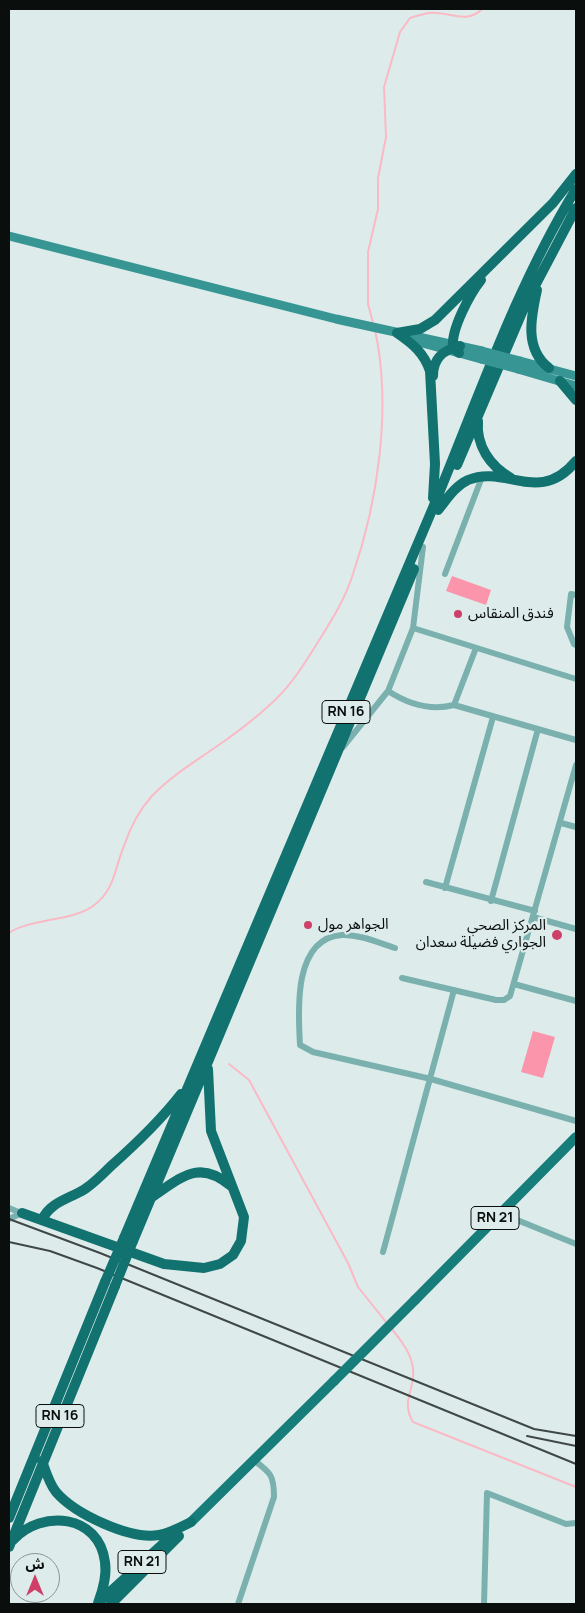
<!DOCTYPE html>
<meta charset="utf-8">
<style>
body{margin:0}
#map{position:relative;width:585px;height:1613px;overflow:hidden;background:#ddeceb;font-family:Manrope,"Noto Sans Arabic",sans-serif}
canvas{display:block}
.frame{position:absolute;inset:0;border:10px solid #0a0f0e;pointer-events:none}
.north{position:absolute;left:10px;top:1553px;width:50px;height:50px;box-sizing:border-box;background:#ddeceb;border:1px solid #899493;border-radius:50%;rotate:0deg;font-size:14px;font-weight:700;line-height:20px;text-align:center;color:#0a0f0e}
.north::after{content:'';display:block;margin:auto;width:18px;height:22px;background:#ce406a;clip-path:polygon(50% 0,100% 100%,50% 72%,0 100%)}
</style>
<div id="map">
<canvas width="585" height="1613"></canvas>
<div class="frame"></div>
<div class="north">ش</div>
</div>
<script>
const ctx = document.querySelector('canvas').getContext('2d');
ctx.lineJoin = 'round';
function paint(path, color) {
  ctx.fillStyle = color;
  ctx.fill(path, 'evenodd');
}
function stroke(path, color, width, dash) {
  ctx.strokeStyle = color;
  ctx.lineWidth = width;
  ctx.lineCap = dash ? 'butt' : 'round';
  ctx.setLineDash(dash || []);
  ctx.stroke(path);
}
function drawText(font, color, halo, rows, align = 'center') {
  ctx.font = font + ' Manrope,"Noto Sans Arabic",sans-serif';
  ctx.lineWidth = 4.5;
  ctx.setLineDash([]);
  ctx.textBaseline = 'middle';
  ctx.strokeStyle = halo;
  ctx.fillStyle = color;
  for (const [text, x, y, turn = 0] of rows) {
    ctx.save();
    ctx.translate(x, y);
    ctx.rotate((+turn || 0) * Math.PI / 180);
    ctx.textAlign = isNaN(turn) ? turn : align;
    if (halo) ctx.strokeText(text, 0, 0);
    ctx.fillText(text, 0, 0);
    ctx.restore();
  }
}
paint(new Path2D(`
 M452 576 491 590 486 605 446 591Z
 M533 1031 555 1037 543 1078 521 1072Z`), '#fb95ab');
stroke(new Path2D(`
 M373 323 368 304V252L378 209V178L386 137 384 87 400 32 410 18C416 16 423 14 429 13 448 11 467 25 482 9
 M9 933C28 919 73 921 93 906 115 890 114 870 124 846 130 828 139 810 152 796 169 778 190 765 210 751 231 737 256 718 274 701 292 684 305 663 318 642 331 621 344 601 352 577 378 502 392 408 375 330
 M229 1064 249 1080 348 1263 358 1287 386 1322
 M391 1328C400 1339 412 1354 413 1369 416 1389 400 1400 413 1422L576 1487`), '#fab9c5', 2);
stroke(new Path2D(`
 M445 574 482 477
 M576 595 571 594 567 627 574 644 576 645
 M413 628 576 679
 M388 691C408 704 430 711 454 705L576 740
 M454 705 476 648
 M343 747 388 691 413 628 423 547
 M561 823 576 827
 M426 882 535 911
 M445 888 493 717
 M491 901 538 729
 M533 917 576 929
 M395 948C379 943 359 934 342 935 293 938 298 1011 300 1045L313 1052 431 1079 576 1121
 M402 978 496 1000H504L510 996 576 765
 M514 984 576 1001
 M9 1208 21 1213
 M500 1213 576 1244
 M9 1219 22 1213
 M383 1252 454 990
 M238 1604 274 1497C274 1476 271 1473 255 1461
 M484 1604 487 1493 566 1524 576 1523`), '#7ab1af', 6);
stroke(new Path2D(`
 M9 236 336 319 482 351
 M415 341 481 359
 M520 361 576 376
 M518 369 576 386`), '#379593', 9);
stroke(new Path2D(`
 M415 1300 576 1137
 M191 1522 334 1381`), '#167d7b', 10);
stroke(new Path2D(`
 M537 290C531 317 524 349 549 368
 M397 333 420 329 435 320 553 203 576 174
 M397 333C413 344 424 353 430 371L435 464 433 498
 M459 353 453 347C451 329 470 294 481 280
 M433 376C433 358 443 350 460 346
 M560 381 576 400
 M478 421C476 446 490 466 511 478
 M457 465 526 303 576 208
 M438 510C447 499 455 486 468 480 506 464 539 506 576 461
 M152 1197C182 1177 199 1159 231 1186
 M22 1213 164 1264 204 1268 220 1264 233 1255 241 1241 244 1217 211 1131 208 1069
 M42 1220C50 1202 69 1199 85 1189 94 1183 103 1174 111 1166 137 1143 160 1121 181 1094
 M124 1238C224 1002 322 765 424 529 473 415 511 295 576 189
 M133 1241 414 569
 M42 1461C46 1472 49 1483 56 1492 75 1514 130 1540 159 1535 170 1533 181 1527 191 1522
 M9 1518 105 1282
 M13 1540C42 1509 99 1514 105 1562 107 1576 103 1590 98 1603
 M9 1547 115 1286
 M99 1602 175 1533
 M111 1604 179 1536`), '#127270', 10);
stroke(new Path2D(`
 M9 1219 100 1253 534 1429 576 1436
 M9 1242 50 1251 97 1268 576 1464
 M527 1436 576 1446`), '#404847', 2);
stroke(new Path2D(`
 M482 351 520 361
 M481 359 518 369`), '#379593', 9);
stroke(new Path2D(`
 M334 1381 415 1300`), '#167d7b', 10);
stroke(new Path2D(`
 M105 1282 124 1238
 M115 1286 133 1241`), '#127270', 10);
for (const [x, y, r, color] of [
 [458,614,5,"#ce406a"],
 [308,925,5,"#ce406a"],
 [557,935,6,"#ce406a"]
]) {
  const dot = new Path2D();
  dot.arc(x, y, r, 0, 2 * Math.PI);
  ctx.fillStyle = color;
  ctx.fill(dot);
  stroke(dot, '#ddeceb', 2);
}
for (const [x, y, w] of [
 [346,712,48],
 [495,1218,48],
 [60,1416,48],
 [142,1562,48]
]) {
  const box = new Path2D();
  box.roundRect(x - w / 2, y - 11.5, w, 23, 4);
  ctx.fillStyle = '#ddeceb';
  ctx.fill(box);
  stroke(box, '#0a0f0e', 1);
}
drawText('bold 14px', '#0a0f0e', null, [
 ["RN 16",346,712],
 ["RN 21",495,1218],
 ["RN 16",60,1416],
 ["RN 21",142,1562]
]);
drawText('15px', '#0a0f0e', '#ddeceb', [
 ["فندق المنقاس",468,614],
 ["الجواهر مول",318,925],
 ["المركز الصحي",546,926,"right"],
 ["الجواري فضيلة سعدان",546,943,"right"]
], 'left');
</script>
